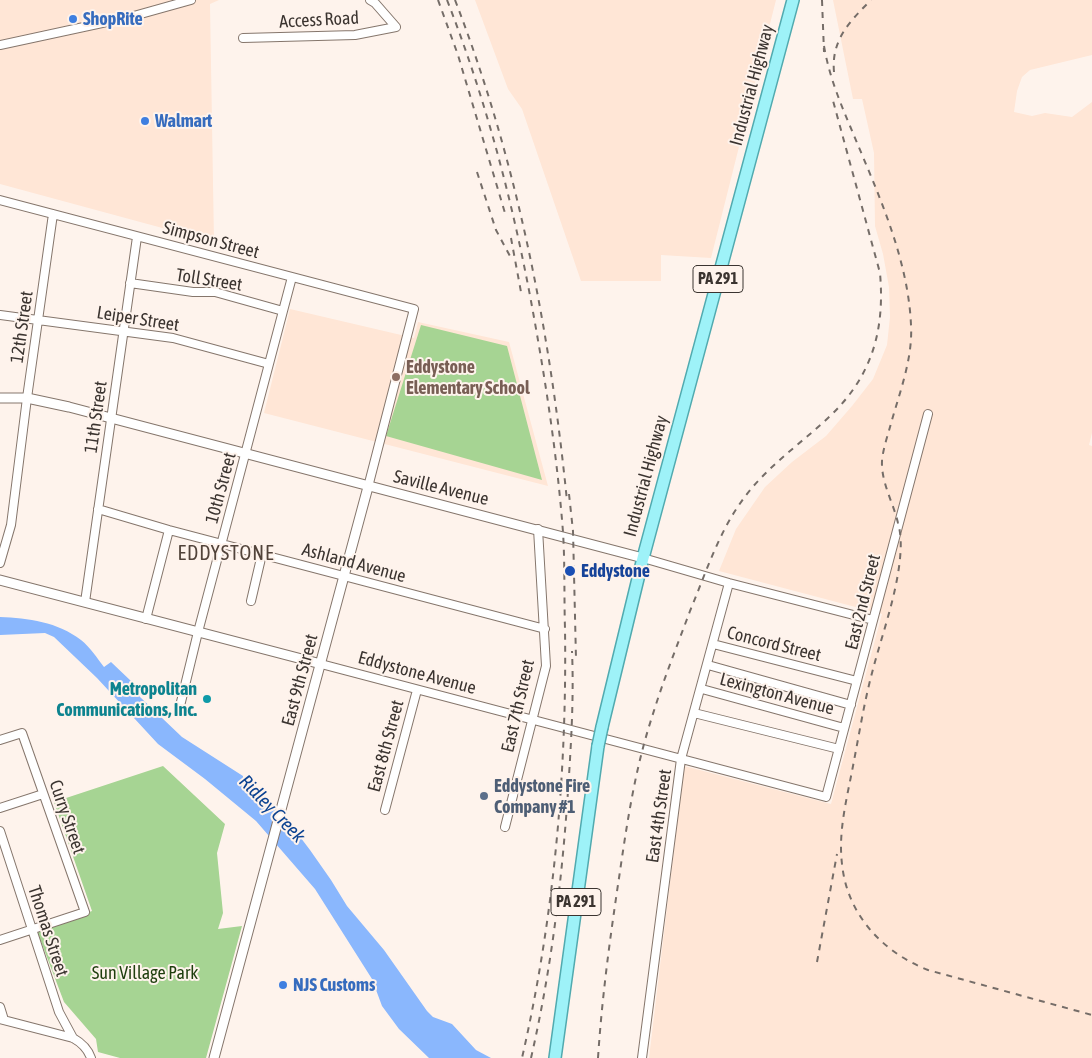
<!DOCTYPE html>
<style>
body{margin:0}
canvas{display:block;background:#fef3ec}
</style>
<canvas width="1092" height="1058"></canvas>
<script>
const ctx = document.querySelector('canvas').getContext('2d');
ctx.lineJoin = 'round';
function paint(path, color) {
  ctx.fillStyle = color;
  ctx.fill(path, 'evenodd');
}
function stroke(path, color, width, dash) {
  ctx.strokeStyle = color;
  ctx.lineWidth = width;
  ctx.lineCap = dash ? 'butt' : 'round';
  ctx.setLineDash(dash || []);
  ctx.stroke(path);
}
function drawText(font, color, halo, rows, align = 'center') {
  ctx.font = font + ' "Asap Condensed",sans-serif';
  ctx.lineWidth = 4;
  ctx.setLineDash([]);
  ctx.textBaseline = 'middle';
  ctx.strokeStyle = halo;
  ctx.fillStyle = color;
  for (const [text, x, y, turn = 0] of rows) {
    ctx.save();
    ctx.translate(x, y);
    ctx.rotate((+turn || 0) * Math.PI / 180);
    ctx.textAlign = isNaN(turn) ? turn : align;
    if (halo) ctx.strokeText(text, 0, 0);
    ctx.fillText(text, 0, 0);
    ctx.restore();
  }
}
paint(new Path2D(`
 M0 0H219L210 4 214 242 0 184Z
 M475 0H776L711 258 661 255V281H581L522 109 508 89Z
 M833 0H1092V55L1030 70 1022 77 1017 91 1014 112 1032 116 1045 113 1072 117 1092 102V433L1089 445 1092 446V1058H649L684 766 831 804 882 614 719 571 736 529 765 487 792 462 826 436 852 406 873 379 887 345 890 317 889 287 883 254 875 226 874 153 862 99H853Z
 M290 309 414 338 418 322 509 342 548 486 264 413Z`), '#ffe6d6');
paint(new Path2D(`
 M421 325 507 346 542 480 386 436Z
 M163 766 225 824 217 853 223 913 218 929 242 926 206 1058H120L98 1052 96 1039 64 1002 37 931 92 911 54 802Z`), '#a6d493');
paint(new Path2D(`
 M0 617C28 618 58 622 81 640 90 647 97 658 104 667L111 662 131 681 140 697 182 737 243 776V779L250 781 257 794 288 821 310 850 331 880 347 906 384 950 427 1011 433 1017 452 1024 476 1050 491 1058H429L399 1029 382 1006 372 979 315 889 256 821 205 779 158 744 97 678 54 637 45 633 0 635Z`), '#8ab7fd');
const minor = new Path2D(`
 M243 38 355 35 396 27 375 3 370 0
 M0 45 130 17 191 0
 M0 200 414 309 368 487
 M130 283 193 292H215L283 311
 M0 315 173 338 269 364
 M98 509 169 530 545 629
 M643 558 729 583 873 620
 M0 563 11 525 27 398 53 214
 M251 601 262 554
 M85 602 137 237
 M146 619 169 530
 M713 644 857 681
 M321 664 826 797 928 414
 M708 665 851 705
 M702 689 844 728
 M180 706 198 632 292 277
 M694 713 839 749
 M0 740 22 733 85 912 0 940
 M0 808 43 794
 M385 810 417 690
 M505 827 546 666 538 529
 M0 831 59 1012 73 1038
 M0 1007 4 1020
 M0 1019 73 1038C82 1043 88 1049 91 1058
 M642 1058 681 759 729 583`);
const tertiary = new Path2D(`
 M0 398H27L69 407 643 558
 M0 580 321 664
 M214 1058 368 487`);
const primary = new Path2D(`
 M602 727 643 558 793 0
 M555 1058 598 746`);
stroke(minor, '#85766c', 10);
stroke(tertiary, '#85766c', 11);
stroke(primary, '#51aaaf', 14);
stroke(minor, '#fff', 8);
stroke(tertiary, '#fff', 9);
stroke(primary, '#9ef2f8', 11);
stroke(new Path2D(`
 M438 0 458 55 505 213
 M447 0C485 97 512 199 531 301 545 377 557 454 563 532 565 564 564 596 565 629 567 772 554 918 522 1058
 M455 0C517 160 550 331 567 501
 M822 0 824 52
 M824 46C829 75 839 100 850 126 876 189 908 256 911 325 913 359 899 394 890 427 887 438 883 449 882 461 881 482 893 502 898 523 902 537 901 552 899 567 894 603 881 638 872 673 864 703 859 735 853 766 847 798 838 831 842 864 847 914 882 952 928 970L1092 1015
 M834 72C831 40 850 21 871 0
 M477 172 496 230 511 258
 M511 238 521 292
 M569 494 573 531 576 659
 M817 962 837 854
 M531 1058C551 971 562 881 568 791 571 745 574 698 572 651
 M598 1058C602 997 610 938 619 878 627 823 635 769 652 717 663 681 677 646 690 611 705 575 717 537 739 505 763 469 797 447 828 418 872 377 885 331 880 273L832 97`), '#756d68', 2, [6, 6]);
const primaryBridge = new Path2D(`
 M598 746 602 727`);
stroke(primaryBridge, '#51aaaf', 14, []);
stroke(primaryBridge, '#9ef2f8', 11);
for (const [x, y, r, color] of [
 [73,19,5,"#3f7fe0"],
 [145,121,5,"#3f7fe0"],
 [396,377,5,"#8d6e63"],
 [570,571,6,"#1a4fb4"],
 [207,699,5,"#0f9aa8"],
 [484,796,5,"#5c6f8a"],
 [283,985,5,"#3f7fe0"]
]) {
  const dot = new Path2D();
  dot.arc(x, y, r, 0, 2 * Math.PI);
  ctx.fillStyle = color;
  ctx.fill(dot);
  stroke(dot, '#fef3ec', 2);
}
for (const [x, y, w] of [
 [718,279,50],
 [576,902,50]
]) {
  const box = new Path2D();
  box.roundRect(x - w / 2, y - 13.5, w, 27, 4);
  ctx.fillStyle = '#fef3ec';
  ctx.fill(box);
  stroke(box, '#3b3430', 1);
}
drawText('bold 16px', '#3b3430', null, [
 ["PA 291",718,279],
 ["PA 291",576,902]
]);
drawText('bold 18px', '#366cbe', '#fef3ec', [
 ["ShopRite",83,19],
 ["Walmart",155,121],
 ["NJS Customs",293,985]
], 'left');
drawText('18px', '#3b3430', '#fef3ec', [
 ["Access Road",319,20,-3],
 ["Industrial Highway",752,85,-75],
 ["Simpson Street",211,240,15],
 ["Toll Street",209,280,9],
 ["Leiper Street",138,319,9],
 ["12th Street",22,327,-82],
 ["11th Street",96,417,-82],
 ["Industrial Highway",646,476,-75],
 ["10th Street",221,488,-75],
 ["Saville Avenue",441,488,14],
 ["Ashland Avenue",354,563,15],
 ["East 2nd Street",863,602,-76],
 ["Concord Street",774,644,14],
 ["Eddystone Avenue",417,673,15],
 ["East 9th Street",300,680,-75],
 ["Lexington Avenue",777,694,15],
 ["East 7th Street",518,706,-77],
 ["East 8th Street",386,746,-75],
 ["East 4th Street",659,816,-82],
 ["Curry Street",67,817,71],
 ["Thomas Street",48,931,72]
]);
drawText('bold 18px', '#785e54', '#fef3ec', [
 ["Eddystone",406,367],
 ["Elementary School",406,388]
], 'left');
drawText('bold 18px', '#164399', '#fef3ec', [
 ["Eddystone",581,571]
], 'left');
drawText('bold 18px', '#0d838f', '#fef3ec', [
 ["Metropolitan",197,689],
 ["Communications, Inc.",197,710]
], 'right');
drawText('bold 18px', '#4e5e75', '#fef3ec', [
 ["Eddystone Fire",494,786],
 ["Company #1",494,807]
], 'left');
drawText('18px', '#1e3e0d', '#fef3ec', [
 ["Sun Village Park",145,973]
]);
drawText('italic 19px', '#0b4291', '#fef3ec', [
 ["Ridley Creek",272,809,46]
]);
ctx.letterSpacing = '1px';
drawText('20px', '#51433a', '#fef3ec', [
 ["EDDYSTONE",226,554]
]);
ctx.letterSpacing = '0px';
</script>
